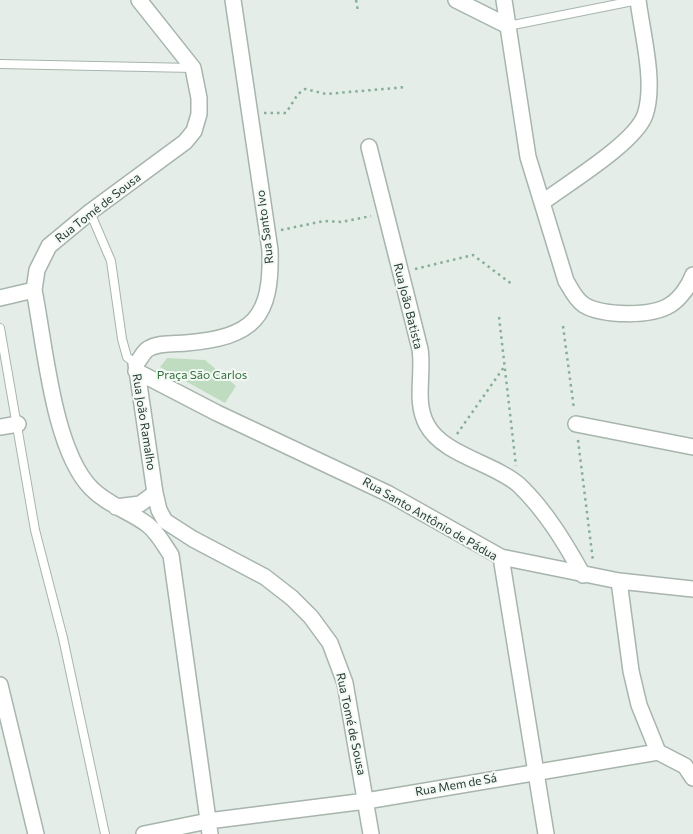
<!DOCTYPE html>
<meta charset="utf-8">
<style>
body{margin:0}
canvas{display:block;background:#e4ede7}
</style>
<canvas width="693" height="834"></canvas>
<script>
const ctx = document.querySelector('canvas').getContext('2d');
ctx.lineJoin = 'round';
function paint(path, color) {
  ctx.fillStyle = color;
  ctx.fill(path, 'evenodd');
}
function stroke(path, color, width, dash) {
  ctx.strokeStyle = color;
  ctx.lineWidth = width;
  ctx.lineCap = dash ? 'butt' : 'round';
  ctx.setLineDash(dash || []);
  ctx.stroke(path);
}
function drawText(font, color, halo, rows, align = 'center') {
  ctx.font = font + ' Commissioner,sans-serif';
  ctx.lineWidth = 4;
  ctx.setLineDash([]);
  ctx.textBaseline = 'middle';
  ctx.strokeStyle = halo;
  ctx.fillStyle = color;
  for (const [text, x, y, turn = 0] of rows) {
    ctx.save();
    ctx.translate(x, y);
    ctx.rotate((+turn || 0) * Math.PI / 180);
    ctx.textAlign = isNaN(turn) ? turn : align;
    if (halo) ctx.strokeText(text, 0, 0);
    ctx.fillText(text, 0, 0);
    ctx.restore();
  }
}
paint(new Path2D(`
 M167 358 205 360 236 386 225 403 160 367Z`), '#bfdcc0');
const lane = new Path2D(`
 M508 26 638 0
 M0 64 193 68
 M90 212 111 261 122 339 127 357 136 364
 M0 328 35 530 63 638 105 834`);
const street = new Path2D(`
 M139 0 193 68 199 98V114L194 131 185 142 90 212 49 246 37 270 34 290C45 345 53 449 91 488 107 505 130 511 148 525 158 533 164 545 171 555L210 834
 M233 0 270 250C272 318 254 337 186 343 175 344 158 342 148 349 143 352 140 360 136 364L155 493 159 510 165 521 193 539 265 577 292 598 311 617 330 643 345 683 371 834
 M456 0 508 26
 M504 0 528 157 566 281C571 289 575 299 584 305 603 316 651 317 670 305 680 299 689 286 693 275
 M369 147 420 349C424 374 414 402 427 425 443 455 494 463 519 485 546 511 565 543 583 575
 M543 202C568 183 635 143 645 115 656 83 642 33 638 0
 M0 298 34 290
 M136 371 217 413 389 494 501 557 546 834
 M576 424 693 447
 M0 427 18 424
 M116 507 140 504 155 493
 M501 557 619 581 693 589
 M619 581 631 671 639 705 658 752
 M0 685 36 834
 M144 834 208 821 366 801 658 752 685 766 693 778`);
stroke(lane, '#a7b5ad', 10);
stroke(street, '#a7b5ad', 18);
stroke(new Path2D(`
 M356 0 358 11
 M264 113H286L298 94 305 89 326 94 407 87
 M281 230 324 221 341 222 371 216
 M415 269 473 255 513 285
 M499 317 516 466
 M563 326 574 409
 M457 434 504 367
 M578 440 593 561`), '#87ae99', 2.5, [2.5, 4]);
stroke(lane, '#fff', 8);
stroke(street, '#fff', 15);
drawText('12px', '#253d31', '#f5f9f6', [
 ["Rua Tomé de Sousa",98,208,-38],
 ["Rua Santo Ivo",265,227,-97],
 ["Rua João Batista",408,306,76],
 ["Rua João Ramalho",144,422,81],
 ["Rua Santo Antônio de Pádua",430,519,30],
 ["Rua Tomé de Sousa",351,724,78],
 ["Rua Mem de Sá",456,785,-10]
]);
drawText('12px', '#32713d', '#f5f9f6', [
 ["Praça São Carlos",202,375]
]);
</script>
